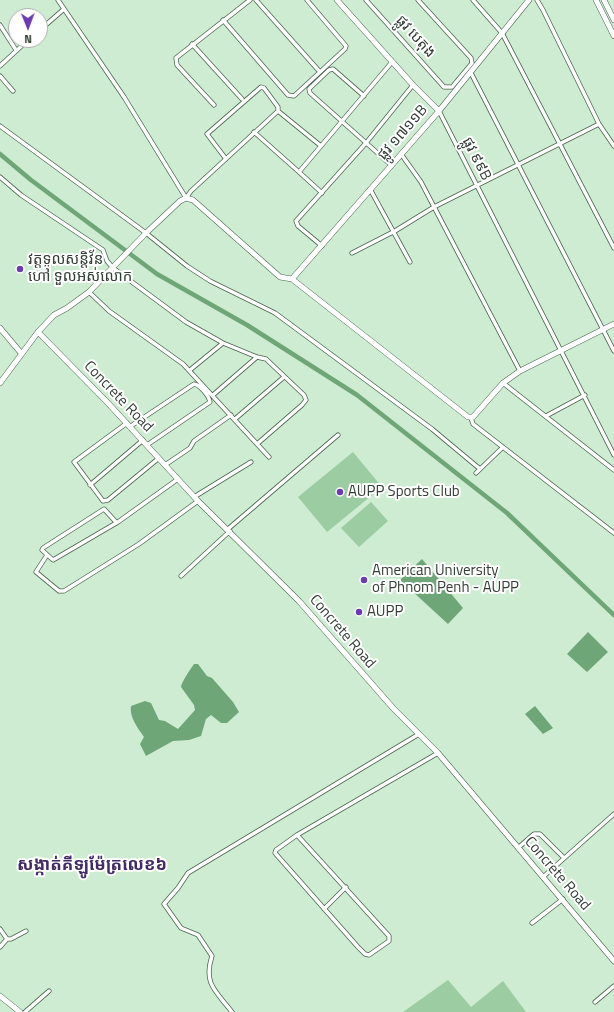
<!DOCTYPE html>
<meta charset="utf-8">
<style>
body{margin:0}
#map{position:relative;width:614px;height:1012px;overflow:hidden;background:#cdecd1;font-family:"Titillium Web",sans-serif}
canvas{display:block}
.north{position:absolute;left:8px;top:8px;width:40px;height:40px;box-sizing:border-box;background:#fff;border:1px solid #adb2ae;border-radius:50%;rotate:179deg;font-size:11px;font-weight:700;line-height:16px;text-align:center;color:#323f34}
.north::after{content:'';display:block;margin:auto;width:14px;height:18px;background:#6c3ab1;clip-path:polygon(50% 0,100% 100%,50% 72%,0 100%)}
</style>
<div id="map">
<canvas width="614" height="1012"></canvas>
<div class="north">N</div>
</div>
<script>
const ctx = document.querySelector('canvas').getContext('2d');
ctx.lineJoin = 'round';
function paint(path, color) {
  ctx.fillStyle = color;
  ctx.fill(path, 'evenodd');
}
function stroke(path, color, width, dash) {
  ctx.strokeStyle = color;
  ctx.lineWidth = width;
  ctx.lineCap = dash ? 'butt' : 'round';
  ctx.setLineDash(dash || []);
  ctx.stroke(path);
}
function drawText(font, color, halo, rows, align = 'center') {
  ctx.font = font + ' "Titillium Web","Noto Sans Khmer",sans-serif';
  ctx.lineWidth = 4;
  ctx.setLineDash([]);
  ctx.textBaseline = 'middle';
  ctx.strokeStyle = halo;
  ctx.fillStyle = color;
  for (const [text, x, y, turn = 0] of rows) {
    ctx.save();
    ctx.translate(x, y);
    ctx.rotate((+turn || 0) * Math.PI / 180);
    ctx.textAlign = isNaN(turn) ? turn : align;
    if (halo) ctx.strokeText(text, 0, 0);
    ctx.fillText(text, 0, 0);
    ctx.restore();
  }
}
paint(new Path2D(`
 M353 452 382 487 327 532 298 497Z
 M371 502 388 521 359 547 341 528Z
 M448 980 471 1007 503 981 526 1012H403Z`), '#9bcca2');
paint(new Path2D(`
 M422 559 463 608 448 624 400 580Z
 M588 632 608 652 587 672 567 654Z
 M194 664H198L207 676 212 678 233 702 239 712 227 723H221L211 715 206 719 201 736 189 740 173 741 146 756 140 744 144 737C138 728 129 717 131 706L145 701 151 703 159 720 165 721 178 729 195 710 194 705 181 687C182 681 190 670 194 664Z
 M535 706 553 728 543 734 525 714Z`), '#6ea678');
stroke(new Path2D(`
 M0 154 31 180 157 274 247 325 357 395 507 513 614 615`), '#6ea678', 4.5);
const street = new Path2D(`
 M58 0 124 97 186 198 191 191 278 111
 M256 0 320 72
 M366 0 444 87H452L472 63 471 58 418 0
 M473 0 502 33 614 248
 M537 0 543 10 599 124 614 146
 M223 20 288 95 294 96 345 49 346 46 307 0
 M0 25 16 50
 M40 30 64 9
 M192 44 242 99
 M0 66 28 40
 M471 73 614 351
 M0 76 13 91
 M364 96 333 69 329 70 309 89 310 93 391 165
 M214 105 177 65 176 58 250 0
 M439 111 614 455
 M0 126 146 233 187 266 210 281 275 313 432 429 480 469
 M254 132 299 172 392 62
 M401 154 421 182 520 371
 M226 159 207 134 261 87 264 88 278 107V111L321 146
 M299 172 322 193
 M0 177 21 195 103 250 107 261 113 268 186 322 223 343 257 357 266 359 304 395 306 400 302 405 257 444
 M370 189 410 262
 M322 246 298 226 296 221 366 143 413 85
 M352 253 395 231 434 207 599 124
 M89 292 109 311 183 364 269 457
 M190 370 223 343
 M503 383 614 470
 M213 395 257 357
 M546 416 585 395
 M471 418 473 424 614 533
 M235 419 284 377
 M127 423 74 462 103 501 108 500 159 458
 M131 426 194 384C200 385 209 396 210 402L147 445
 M165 465 190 448 194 441 231 415
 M476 473 503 447
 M90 485 143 440
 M194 497 251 462
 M116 522 104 509 43 548 42 550 53 560 118 522 178 479
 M228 529 338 435
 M47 555 36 572 59 591H64L139 544 198 501
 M181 576 230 531
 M297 835 389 936V941L369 955 365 954 358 947 275 853 276 850 297 835 438 753
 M518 848 534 834H540L564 858
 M543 877 614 814
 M324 909 346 887
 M532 923 563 899
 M0 929 7 939 0 947
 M7 939H11L26 931
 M595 1002 614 986
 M25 1012 49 991
 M232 1012C216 991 203 984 212 956L198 935 181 928 164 904 178 888 188 873 419 734`);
const secondary = new Path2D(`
 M337 0 413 85 439 111
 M596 0 614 36
 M604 0 614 20
 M292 279 439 111 529 0
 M0 328 21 353
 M38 332 107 402 198 501 299 601 393 708 438 753 614 961
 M0 383 38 332 54 315 67 308 89 292 146 233 180 201 186 198 193 200 280 277 292 279 468 417H473L503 383 520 371 614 324
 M0 996 20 1012`);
stroke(street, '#4a664e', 5);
stroke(secondary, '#4a664e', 6);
stroke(street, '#fff', 3.5);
stroke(secondary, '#fff', 5);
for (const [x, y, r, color] of [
 [20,269,4,"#6c3ab1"],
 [340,492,4,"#6c3ab1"],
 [364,580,4,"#6c3ab1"],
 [359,612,4,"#6c3ab1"]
]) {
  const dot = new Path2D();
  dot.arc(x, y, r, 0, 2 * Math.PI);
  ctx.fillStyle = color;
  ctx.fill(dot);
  stroke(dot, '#fff', 1.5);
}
drawText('15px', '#323f34', '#fff', [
 ["ផ្លូវ បេតុង",415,37,48],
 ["ផ្លូវ ១៧១១B",403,133,-49],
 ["ផ្លូវ ៩៩B",476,159,63],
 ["Concrete Road",118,397,46],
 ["Concrete Road",342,632,49],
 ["Concrete Road",557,874,49]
]);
drawText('15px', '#323f34', '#fff', [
 ["វត្តទូលសន្តិវ័ន",28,260],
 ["ហៅ ទួលអស់លោក",28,277],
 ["AUPP Sports Club",348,492],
 ["American University",372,571],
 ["of Phnom Penh - AUPP",372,588],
 ["AUPP",367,612]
], 'left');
drawText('bold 17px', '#412b65', '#fff', [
 ["សង្កាត់គីឡូម៉ែត្រលេខ៦",92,866]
]);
</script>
